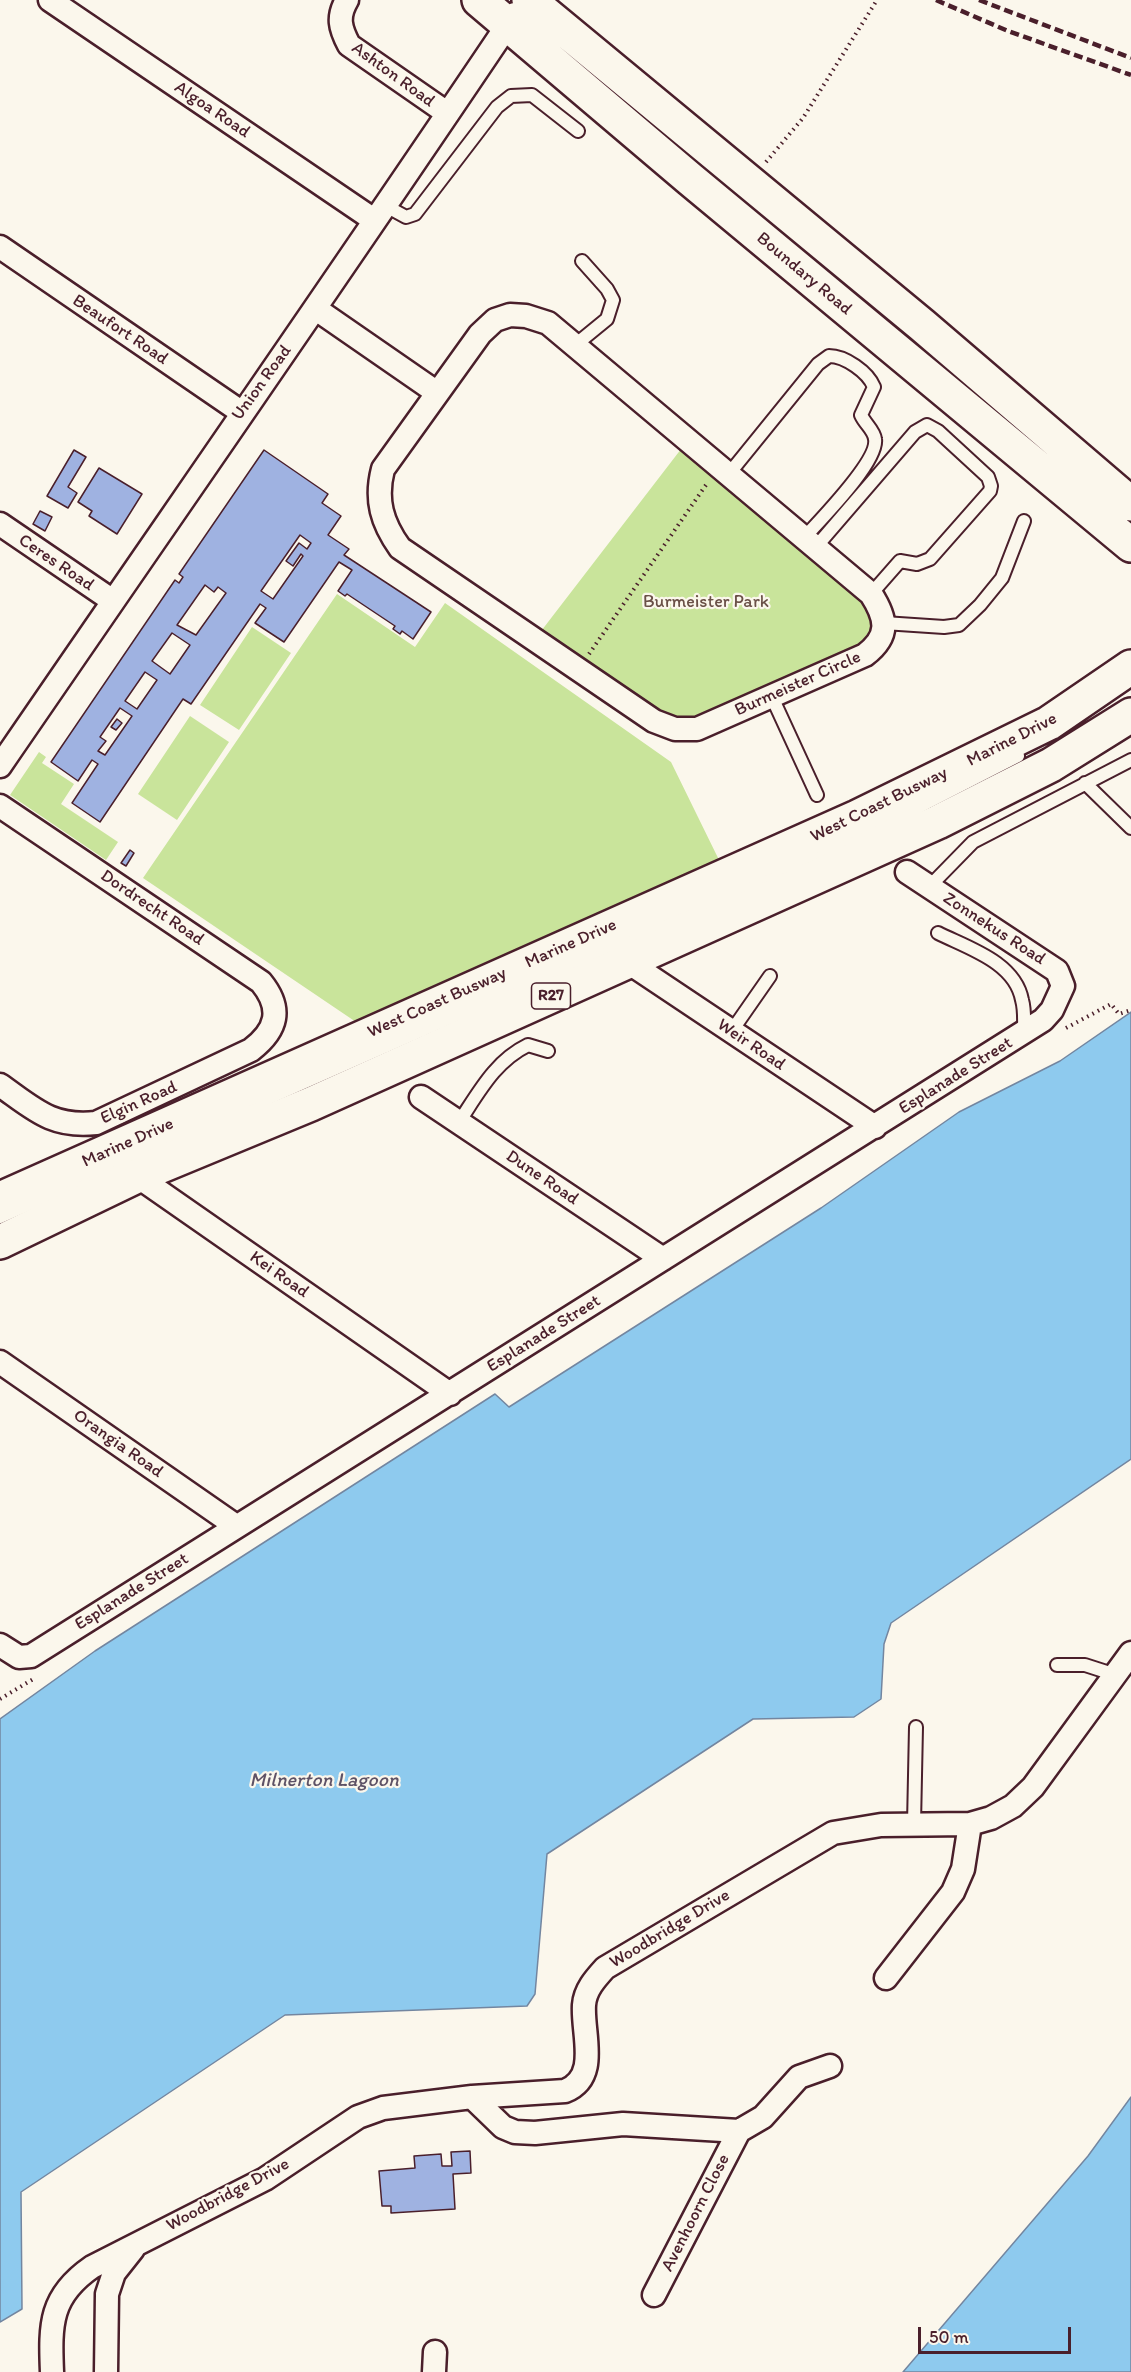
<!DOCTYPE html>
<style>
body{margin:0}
#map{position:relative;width:1131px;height:2372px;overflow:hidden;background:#fbf7ec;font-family:Itim,sans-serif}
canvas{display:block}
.scale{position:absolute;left:918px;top:2327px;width:153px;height:27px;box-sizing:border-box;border:3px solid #4a1f2b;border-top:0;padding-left:8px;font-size:18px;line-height:21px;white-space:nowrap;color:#4a1f2b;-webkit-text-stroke:4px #fbf7ec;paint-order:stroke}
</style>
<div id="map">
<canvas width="1131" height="2372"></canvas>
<div class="scale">50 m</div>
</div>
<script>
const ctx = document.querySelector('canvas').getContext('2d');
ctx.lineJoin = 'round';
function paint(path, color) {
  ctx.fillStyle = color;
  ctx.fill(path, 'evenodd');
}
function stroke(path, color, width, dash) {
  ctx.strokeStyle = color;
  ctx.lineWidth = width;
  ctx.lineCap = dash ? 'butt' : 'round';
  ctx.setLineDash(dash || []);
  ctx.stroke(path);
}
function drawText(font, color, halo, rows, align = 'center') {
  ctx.font = font + ' Itim,sans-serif';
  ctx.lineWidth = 4.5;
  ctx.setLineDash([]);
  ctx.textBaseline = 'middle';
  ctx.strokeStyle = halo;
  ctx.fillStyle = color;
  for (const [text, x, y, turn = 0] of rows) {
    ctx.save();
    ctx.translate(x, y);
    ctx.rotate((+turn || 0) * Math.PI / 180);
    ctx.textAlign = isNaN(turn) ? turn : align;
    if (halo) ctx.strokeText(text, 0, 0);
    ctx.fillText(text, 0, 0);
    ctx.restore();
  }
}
paint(new Path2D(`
 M688 440 871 594 880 641 675 729 535 639Z
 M337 594 415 647 445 603 671 762 720 862 356 1022 143 878Z
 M252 627 291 653 239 730 200 705Z
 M190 716 229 742 177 820 138 794Z
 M39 752 46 757 42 763 74 784 61 804 118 842 106 860 10 795Z`), '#c9e49b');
const water = new Path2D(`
 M1131 1012V1459L891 1623 884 1644 881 1699 854 1717 753 1719 547 1854 535 1994 527 2006 285 2015 21 2192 22 2309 0 2322V1719L95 1651 495 1394 509 1407 821 1208 959 1112 1060 1061Z
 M1131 2097V2372H903L1088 2156Z`);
paint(water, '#8ecaee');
stroke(water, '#7386a0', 1.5);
const building = new Path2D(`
 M74 450 86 457 68 487 77 493 68 508 47 496Z
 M264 450 328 494 322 503 341 516 328 535 349 549 344 555 431 612 413 639 402 631 400 634 393 629 395 626 347 594 345 596 338 591 352 570 339 562 284 642 255 623 266 608 260 604 191 704 183 699 100 822 72 803 98 764 92 760 78 781 51 762 175 580 179 583 183 577 179 574ZM300 535 311 543 307 549 299 543 286 561 293 566 301 554 303 556 273 599 261 591ZM205 585 214 592 218 587 226 593 196 635 177 625ZM172 633 190 645 170 674 152 661ZM145 672 157 680 137 709 125 701ZM120 708 132 716 105 755 98 751 106 741 100 737Z
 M99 468 142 494 117 534 89 516 92 511 78 502Z
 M40 511 52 517 45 531 33 524Z
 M117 719 122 723 116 730 111 727Z
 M130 850 134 853 126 866 121 863Z
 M470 2151 471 2173 453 2174 455 2209 391 2213V2206H382L379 2171 415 2168 414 2156 441 2154 442 2166H452L451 2152Z`);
paint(building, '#9fb2e1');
stroke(building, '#4a1f2b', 1.5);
const service = new Path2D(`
 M384 205 406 217 415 214 497 107 511 96 532 95 578 131
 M574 346 607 319 613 300 607 289 582 261
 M728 475 818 364 829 356C845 356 868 372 874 387L861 415C865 424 874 430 875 439 879 461 820 520 804 538
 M815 548 915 432 927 425 938 431 988 477 991 486 990 491 930 559 917 564 900 561 871 594
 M884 623 944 627 959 625 980 605 1002 578 1024 521
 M771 695 817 795
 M1085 783 1131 828
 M929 887 973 842 1131 760
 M938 933C968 948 1015 962 1022 1000 1025 1010 1024 1022 1024 1032
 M731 1032 770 976
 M459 1122C479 1092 495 1061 528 1045L548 1051
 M0 1217 872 831 1018 756
 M1057 1665H1085L1116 1675
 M914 1824 916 1727`);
const minor = new Path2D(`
 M50 0 374 220
 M347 0C337 17 340 28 349 45L447 113
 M0 247 241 412
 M316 309 436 392
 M510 315 526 316 548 323 871 594C887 619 890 636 865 655L697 729H675L654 721 400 548C382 523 375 500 383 469L480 334 495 320Z
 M0 524 113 601
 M0 766C172 515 346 266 515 14
 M0 806 261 982C283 1009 277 1030 251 1050L96 1123C52 1128 34 1109 0 1085
 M628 962 875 1127
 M421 1097 663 1259
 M117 1148 137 1176 450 1394
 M0 1362 236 1526
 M0 1645 19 1657 31 1656 1043 1020 1052 1010 1063 986 1057 971 907 872
 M886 1978 953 1892 963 1869 970 1824
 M472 2097 503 2127 515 2132 535 2133 623 2124 739 2131 654 2295
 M739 2131 763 2117 799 2077 830 2066
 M52 2372C50 2324 50 2296 92 2267L265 2179 358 2117 383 2108 472 2097 565 2091C600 2077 582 2034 584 2005 585 1990 595 1979 605 1968L833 1833 881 1825 970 1824 991 1818 1013 1806 1033 1787 1131 1653
 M106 2372 107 2294 114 2273 133 2249
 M434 2372 435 2352`);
const secondary = new Path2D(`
 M479 0 690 179 1131 545
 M529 0 922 325 1131 504`);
const primary = new Path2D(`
 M0 1199 857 817 1049 723 1131 667
 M0 1242 137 1176 311 1104 938 822 1051 765 1131 715`);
stroke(service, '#4a1f2b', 16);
stroke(minor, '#4a1f2b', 27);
stroke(secondary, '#4a1f2b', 38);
stroke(primary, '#4a1f2b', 38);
stroke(new Path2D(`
 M766 162 803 118 877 0
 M589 654 708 482
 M1066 1028 1111 1004 1119 1014 1131 1010
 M0 1699 35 1678`), '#4a1f2b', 4, [1.5, 4.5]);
stroke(service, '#fbf7ec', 12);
stroke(minor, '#fbf7ec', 22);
stroke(secondary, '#fbf7ec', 33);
stroke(primary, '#fbf7ec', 33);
stroke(new Path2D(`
 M936 0 1008 31 1131 75
 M979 0 1131 58`), '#4a1f2b', 4.5, [9, 4.5]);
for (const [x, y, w] of [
 [551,996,39]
]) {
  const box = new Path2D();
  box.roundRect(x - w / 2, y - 13, w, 26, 4.5);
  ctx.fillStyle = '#fbf7ec';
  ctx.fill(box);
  stroke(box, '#4a1f2b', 1.5);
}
drawText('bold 16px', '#4a1f2b', null, [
 ["R27",551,996]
]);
drawText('18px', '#4a1f2b', '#fbf7ec', [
 ["Ashton Road",393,75,36],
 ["Algoa Road",212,110,34],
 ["Boundary Road",804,274,40],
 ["Beaufort Road",120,330,34],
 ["Union Road",262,383,-54],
 ["Ceres Road",56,563,34],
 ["Burmeister Circle",798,684,-24],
 ["Marine Drive",1012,740,-27],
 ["West Coast Busway",879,805,-26],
 ["Dordrecht Road",152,908,34],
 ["Zonnekus Road",994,929,33],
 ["Marine Drive",571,944,-24],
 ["West Coast Busway",437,1003,-24],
 ["Weir Road",751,1045,34],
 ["Esplanade Street",956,1076,-32],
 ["Elgin Road",139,1103,-24],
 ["Marine Drive",128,1143,-24],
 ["Dune Road",542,1178,34],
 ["Kei Road",279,1275,35],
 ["Esplanade Street",544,1334,-32],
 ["Orangia Road",118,1444,35],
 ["Esplanade Street",132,1592,-32],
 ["Woodbridge Drive",670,1929,-31],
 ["Woodbridge Drive",228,2195,-28],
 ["Avenhoorn Close",696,2213,-63]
]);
drawText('18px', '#6a5047', '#fbf7ec', [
 ["Burmeister Park",706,602]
]);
drawText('italic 20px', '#5e5266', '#fbf7ec', [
 ["Milnerton Lagoon",324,1781]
]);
</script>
